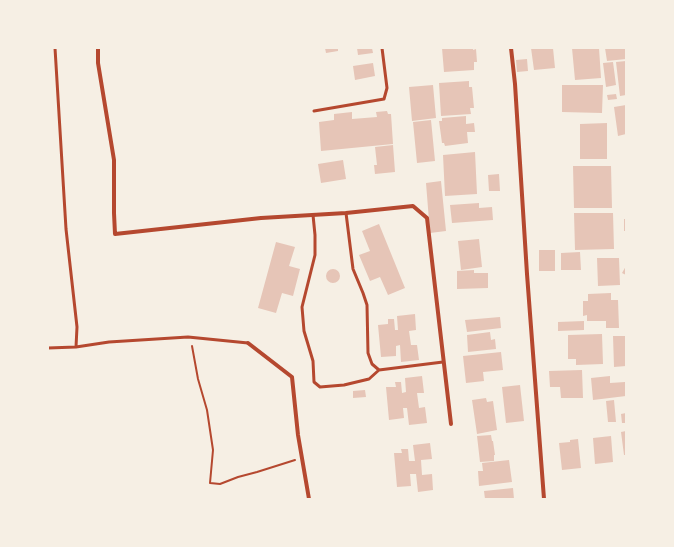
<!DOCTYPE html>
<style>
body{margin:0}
#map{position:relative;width:674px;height:547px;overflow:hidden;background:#f6efe4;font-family:"Fira Sans",sans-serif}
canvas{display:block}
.frame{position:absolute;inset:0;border:49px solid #f6efe4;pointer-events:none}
</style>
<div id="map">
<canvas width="674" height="547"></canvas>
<div class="frame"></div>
</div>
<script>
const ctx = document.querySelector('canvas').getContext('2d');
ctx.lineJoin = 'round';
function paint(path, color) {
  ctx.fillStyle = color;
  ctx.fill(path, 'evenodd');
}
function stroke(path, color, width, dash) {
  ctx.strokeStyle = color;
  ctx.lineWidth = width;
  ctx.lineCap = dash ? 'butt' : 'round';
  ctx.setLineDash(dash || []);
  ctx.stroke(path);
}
paint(new Path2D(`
 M325 48H338V51L326 53Z
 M357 48H372L373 53 358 55Z
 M442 48H473V50L476 49 477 62H474V70L444 72Z
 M531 48H553L555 68 534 70Z
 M572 48H599L601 78 575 80Z
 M605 48H626V59L607 61Z
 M527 59 528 71 517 72 516 60Z
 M626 61V95L620 96 616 62Z
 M613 62 616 85 606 87 603 63Z
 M373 63 375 76 355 80 353 66Z
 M469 81V87H472L474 108H470L471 114 441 116 439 83Z
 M433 85 436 118 412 121 409 87Z
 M562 85H603L602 113 562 112Z
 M616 94 617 99 608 100 607 95Z
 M626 105V134L618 136 614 107Z
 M387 111 388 114H391L393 144 321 151 319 122 334 120V114L352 112V119L377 117 376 112Z
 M466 116V124L474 123 475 132H467L468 143 445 146 444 143H442L439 121H442V118Z
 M431 120 435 161 417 163 413 122Z
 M607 123V159H580V124Z
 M393 145 395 172 375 174 374 165H377L375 147Z
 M475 152 477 194 445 196 443 155Z
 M343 160 346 179 321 183 318 164Z
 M573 166H611L612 208H574Z
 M499 174 500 191H489L488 175Z
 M441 181 446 231 430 233 426 183Z
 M479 203V208L492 207 493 220 452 223 450 205Z
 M574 213H613L614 249 575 250Z
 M624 219H626V231H624Z
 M379 224 405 288 388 295 380 277 370 281 359 255 370 251 362 231Z
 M479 239 482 267 461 270 458 241Z
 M276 242 295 247 289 266 300 269 293 296 282 293 276 313 258 308Z
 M539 250H555V271H539Z
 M580 252 581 270H561V253Z
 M597 258H619L620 285 598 286Z
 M626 266V275L622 273Z
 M326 276a7 7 0 1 1 14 0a7 7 0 1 1-14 0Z
 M474 270V273H488V288L457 289V271Z
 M611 293V300H618L619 328H606V321H587V315L583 316V301H588V294Z
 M415 314 416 330 409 331 411 345H417L419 360 401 362 400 345 396 346V356L381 357 378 325 388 324V319H394L395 330H398L397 316Z
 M500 317 501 328 467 332 465 320Z
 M584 321V330L558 331V322Z
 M490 332 491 340 495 339 496 349 468 352 467 335Z
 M602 334 603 364 576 365V359H568V335Z
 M613 336H626V366L614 367Z
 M501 352 503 370 483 372 484 381 466 383 463 356Z
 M582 370 583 398H561L560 387H550L549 371Z
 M422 376 424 393H417L419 408 425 407 427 423 409 425 407 408H403L404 418 389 420 386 387H396L395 382H401L402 393 406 392 405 378Z
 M610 376V383L625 382 626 396 593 400 591 378Z
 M520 385 524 421 506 423 502 387Z
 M365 390 366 397 353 398V391Z
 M486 398 487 402 493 401 497 430 477 434 472 400Z
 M614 400 616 422H608L606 401Z
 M626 413V423H622L621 414Z
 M626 431V455H624L621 432Z
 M491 435 492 441H493L495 455H494V461L480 462 477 436Z
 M611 436 613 462 595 464 593 438Z
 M578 439 581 468 562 470 559 443 570 442V440Z
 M430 443 432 459 421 460 422 475 432 474 433 490 418 492 416 474H410L411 486 397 487 394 453H402L401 449H408L409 461H415L413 445Z
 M509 460 512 482 479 486 478 471H483L482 463Z
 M513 488 514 499H485L484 491Z`), '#e6c5b7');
stroke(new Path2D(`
 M192 346 198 379 207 410 213 450 210 483 220 484 238 477 257 472 295 460`), '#b5482f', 2);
stroke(new Path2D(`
 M55 48 66 229 77 327 76 347 109 342 188 337 248 343
 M314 111 384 99 387 88 382 48
 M346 213 353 269 363 293 367 305 368 353 372 364 379 370 443 362
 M313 215 315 235V255L302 307 304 331 313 361 314 382 320 387 344 385 369 379 379 370
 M48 348 76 347`), '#b5482f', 3);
stroke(new Path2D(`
 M98 48V63L114 160V213L115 234 261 218 346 213 413 206 427 218 451 424
 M511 48 515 84 527 274 544 499
 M248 343 292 377 298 435 309 499`), '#b5482f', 4);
</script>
